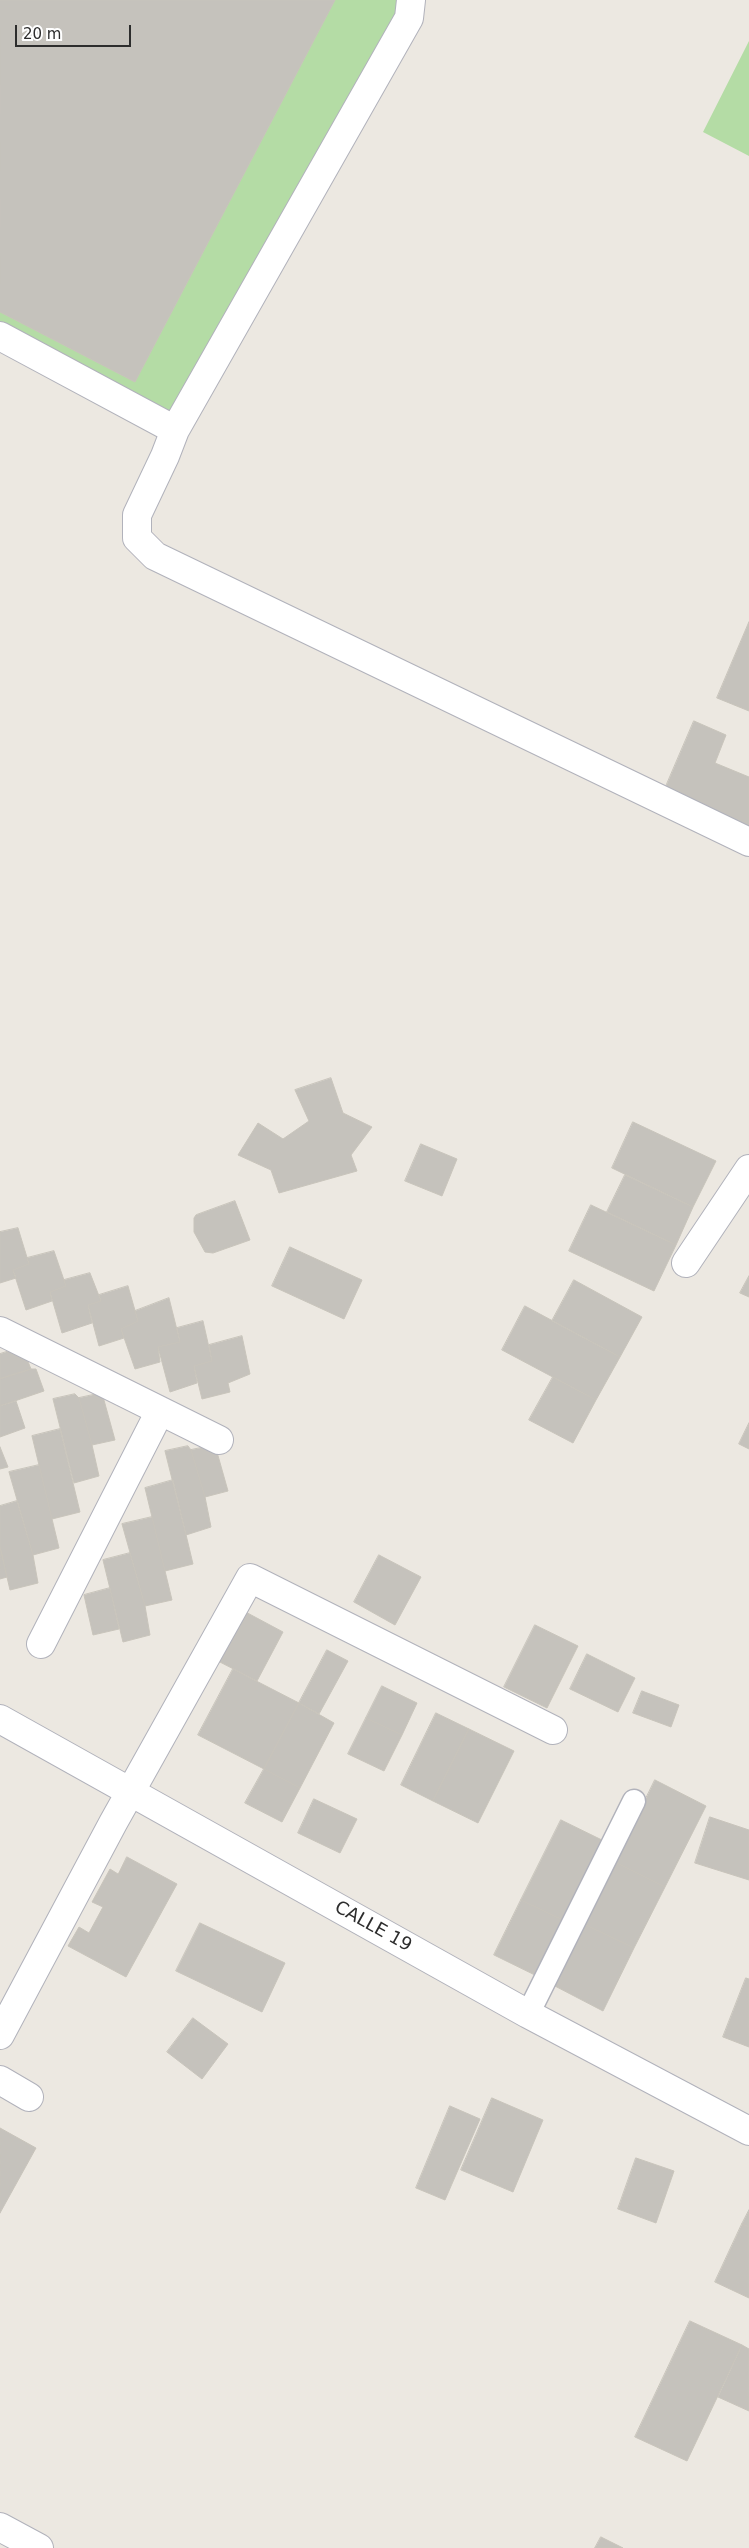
<!DOCTYPE html>
<style>
body{margin:0}
#map{position:relative;width:749px;height:2548px;overflow:hidden;background:#ece8e1;font-family:"DejaVu Sans",sans-serif}
canvas{display:block}
.scale{position:absolute;left:15px;top:25px;width:116px;height:22px;box-sizing:border-box;border:2px solid #2d2d2d;border-top:0;padding-left:6px;font-size:15px;line-height:18px;white-space:nowrap;color:#2d2d2d;-webkit-text-stroke:4px #fff;paint-order:stroke}
</style>
<div id="map">
<canvas width="749" height="2548"></canvas>
<div class="scale">20 m</div>
</div>
<script>
const ctx = document.querySelector('canvas').getContext('2d');
ctx.lineJoin = 'round';
function paint(path, color) {
  ctx.fillStyle = color;
  ctx.fill(path, 'evenodd');
}
function stroke(path, color, width, dash) {
  ctx.strokeStyle = color;
  ctx.lineWidth = width;
  ctx.lineCap = dash ? 'butt' : 'round';
  ctx.setLineDash(dash || []);
  ctx.stroke(path);
}
function drawText(font, color, halo, rows, align = 'center') {
  ctx.font = font + ' "DejaVu Sans",sans-serif';
  ctx.lineWidth = 5;
  ctx.setLineDash([]);
  ctx.textBaseline = 'middle';
  ctx.strokeStyle = halo;
  ctx.fillStyle = color;
  for (const [text, x, y, turn = 0] of rows) {
    ctx.save();
    ctx.translate(x, y);
    ctx.rotate((+turn || 0) * Math.PI / 180);
    ctx.textAlign = isNaN(turn) ? turn : align;
    if (halo) ctx.strokeText(text, 0, 0);
    ctx.fillText(text, 0, 0);
    ctx.restore();
  }
}
paint(new Path2D(`
 M0 0H411L175 430 0 336Z
 M749 41V156L703 132Z`), '#b4dca5');
const building = new Path2D(`
 M0 0H335L135 382 0 312Z
 M749 622V711L717 698Z
 M694 721 726 735 715 763 749 777V826L664 791Z
 M331 1078 343 1113 372 1127 351 1155 357 1171 279 1193 271 1170 238 1155 258 1123 283 1139 309 1121 295 1090Z
 M633 1122 716 1161 693 1207 612 1168Z
 M421 1144 457 1159 442 1196 405 1181Z
 M625 1175 693 1207 676 1245 607 1212Z
 M235 1201 250 1240 213 1253 205 1252 194 1232V1218L196 1215Z
 M591 1205 676 1245 654 1291 569 1251Z
 M18 1228 29 1264 13 1270 16 1278 0 1283V1232Z
 M290 1247 362 1280 344 1319 272 1286Z
 M54 1251 66 1286 50 1292 52 1301 26 1310 13 1270 29 1264 27 1258Z
 M90 1273 101 1301 88 1305 92 1323 62 1333 50 1292 66 1286 64 1280Z
 M749 1276V1297L740 1293Z
 M574 1280 642 1317 620 1357 552 1321Z
 M128 1286 138 1321 121 1329 124 1338 99 1346 88 1305 101 1301 99 1295Z
 M169 1298 180 1342 158 1347 160 1362 135 1369 121 1329 138 1321 135 1311Z
 M525 1306 620 1357 596 1400 502 1350Z
 M203 1321 212 1361 194 1366 197 1383 170 1392 158 1347 180 1342 177 1328Z
 M242 1336 250 1374 228 1383 230 1392 202 1399 194 1366 212 1361 209 1345Z
 M22 1347 31 1369 0 1379V1354Z
 M31 1369H36L44 1391 0 1406V1379Z
 M553 1377 596 1400 573 1443 529 1420Z
 M102 1393 115 1440 92 1445 79 1398Z
 M75 1394 79 1398 92 1445 99 1476 74 1483 53 1399Z
 M16 1401 25 1428 0 1437V1406Z
 M749 1423V1449L739 1444Z
 M60 1429 80 1512 52 1519 32 1436Z
 M215 1445 228 1491 205 1497 191 1450Z
 M188 1446 191 1450 205 1497 211 1527 186 1535 165 1451Z
 M0 1447 8 1467 0 1469Z
 M39 1465 59 1548 33 1555 9 1472Z
 M173 1480 193 1564 165 1571 145 1488Z
 M17 1501 33 1555 38 1583 10 1590 0 1547V1506Z
 M152 1517 172 1600 145 1606 122 1524Z
 M0 1547 7 1577 0 1579Z
 M130 1553 145 1606 150 1635 123 1642 103 1560Z
 M379 1555 421 1577 395 1625 354 1602Z
 M110 1588 119 1629 93 1635 84 1595Z
 M240 1609 283 1632 257 1681 214 1659Z
 M535 1625 578 1646 547 1708 504 1687Z
 M327 1650 348 1661 319 1714 299 1703Z
 M587 1654 635 1678 618 1712 570 1689Z
 M233 1669 299 1703 264 1769 198 1735Z
 M382 1686 417 1703 402 1735 366 1718Z
 M642 1691 679 1705 671 1727 633 1713Z
 M299 1703 334 1723 300 1788 264 1769Z
 M436 1713 469 1729 433 1801 401 1785Z
 M366 1718 402 1735 384 1771 348 1754Z
 M469 1729 514 1751 478 1823 433 1801Z
 M264 1769 300 1788 282 1822 245 1803Z
 M655 1780 706 1806 665 1887 615 1862Z
 M314 1799 357 1819 340 1853 298 1833Z
 M710 1817 749 1830V1880L695 1863Z
 M561 1820 608 1843 569 1923 521 1900Z
 M127 1857 177 1884 126 1977 68 1946 79 1927 89 1933 103 1907 92 1902 110 1869 118 1874Z
 M615 1862 665 1887 634 1948 584 1924Z
 M521 1900 569 1923 541 1978 494 1955Z
 M200 1923 285 1963 262 2012 176 1971Z
 M584 1924 634 1948 603 2011 553 1985Z
 M746 1978 749 1979V2047L723 2037Z
 M193 2018 228 2044 202 2079 167 2052Z
 M492 2098 543 2120 513 2192 461 2170Z
 M450 2106 480 2119 445 2200 416 2188Z
 M0 2128 36 2148 0 2213Z
 M636 2158 674 2171 656 2223 618 2209Z
 M749 2210V2227L742 2224Z
 M742 2224 749 2227V2298L715 2282Z
 M690 2321 742 2345 687 2461 635 2437Z
 M742 2345 749 2349V2411L718 2397Z
 M601 2537 623 2548H595Z`);
paint(building, '#c5c2bc');
stroke(building, '#c8c4bb', 1);
const service = new Path2D(`
 M528 2014 634 1801`);
const minor = new Path2D(`
 M0 336 175 430 165 456 137 515V538L155 556 749 842
 M175 430 409 18 411 0
 M686 1263 749 1169
 M0 1331 219 1440
 M41 1644 160 1411
 M0 2035 113 1823 250 1578 553 1730
 M0 2080 29 2097
 M0 2527 39 2548`);
const tertiary = new Path2D(`
 M0 1719 528 2014 749 2131`);
stroke(service, '#b1b2bb', 25);
stroke(minor, '#b1b2bb', 30);
stroke(tertiary, '#b1b2bb', 30);
stroke(service, '#fff', 22);
stroke(minor, '#fff', 28);
stroke(tertiary, '#fff', 28);
drawText('18px', '#2d2d2d', '#fff', [
 ["CALLE 19",373,1927,29]
]);
</script>
